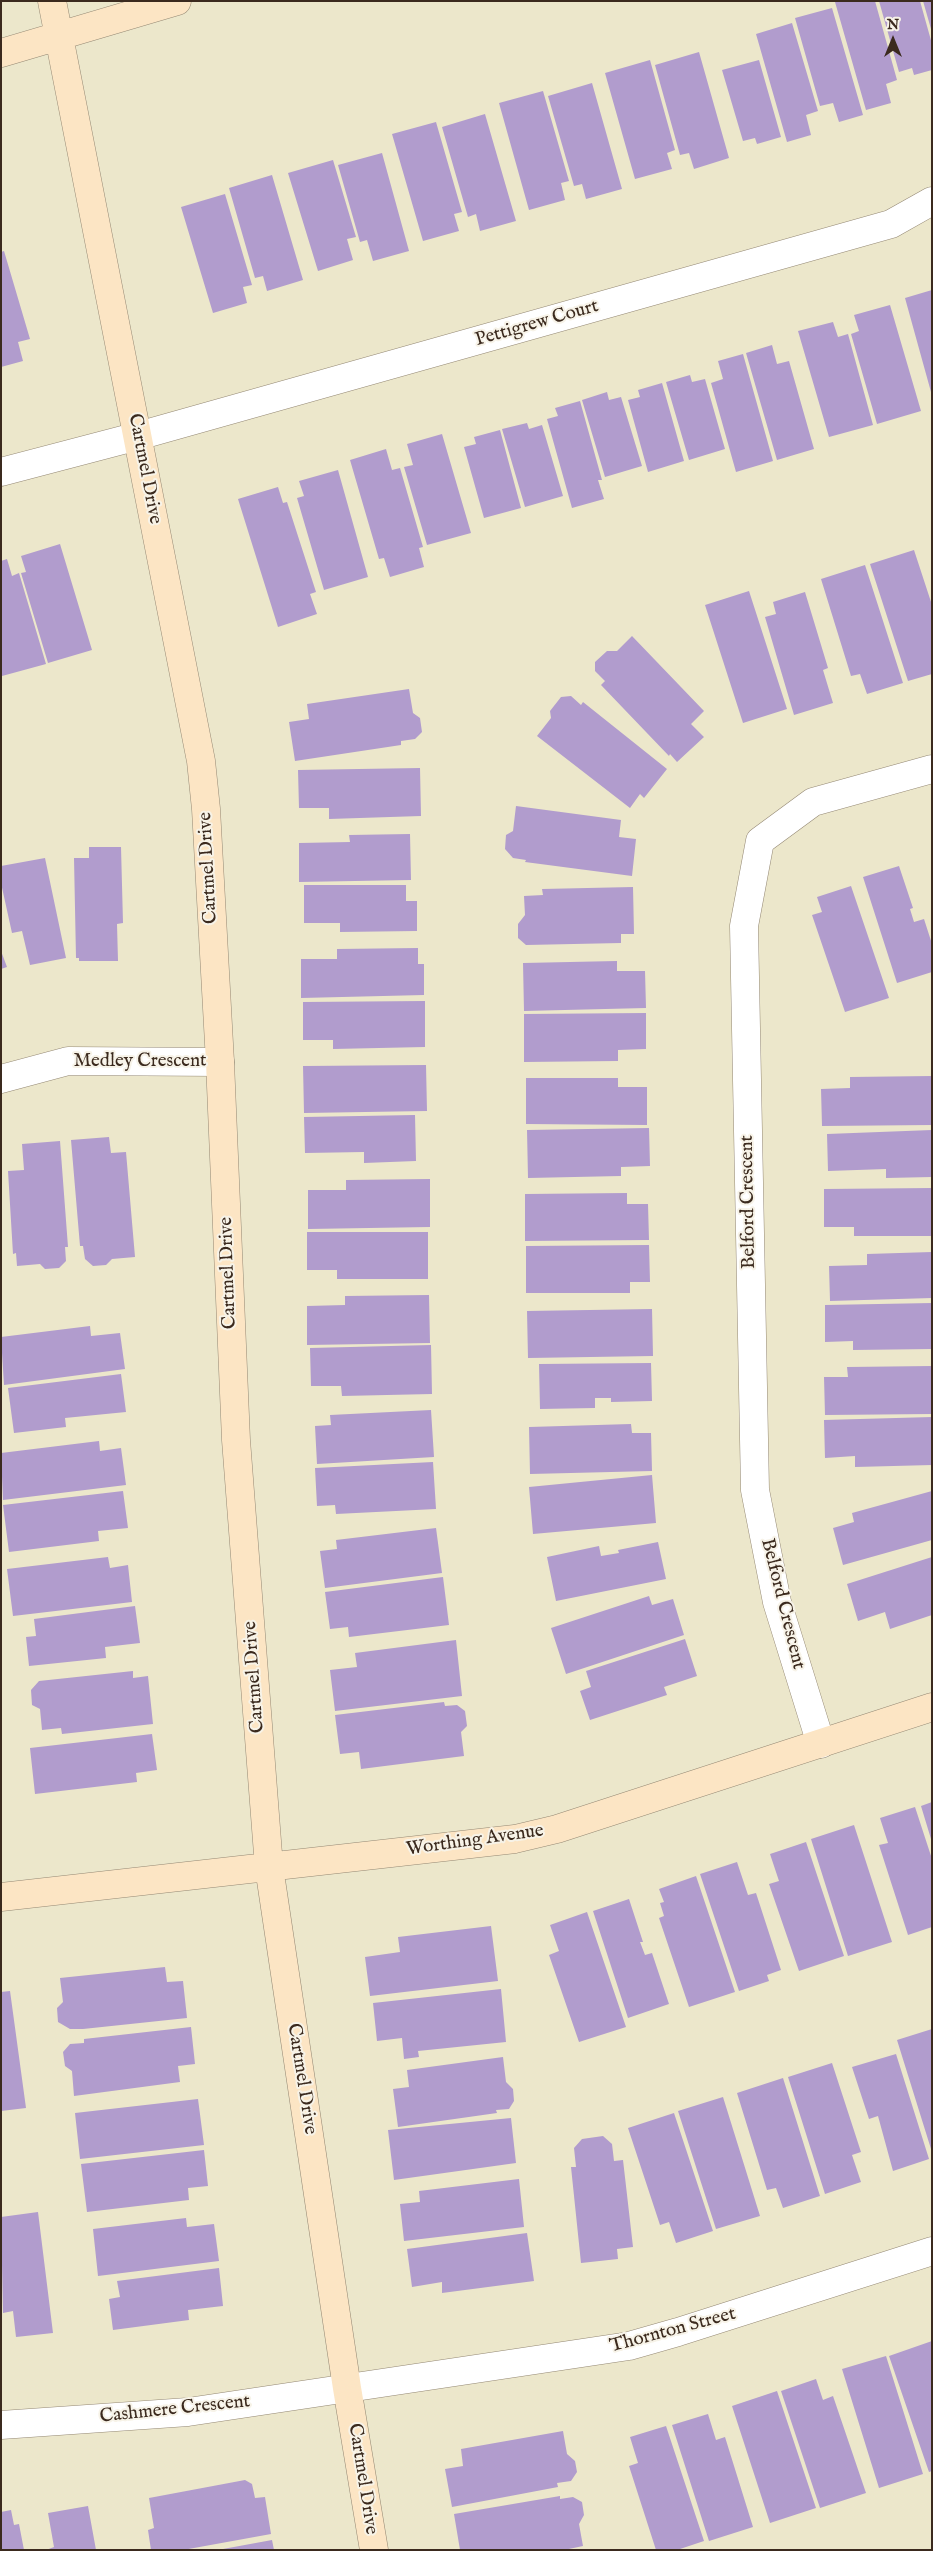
<!DOCTYPE html>
<style>
body{margin:0}
#map{position:relative;width:933px;height:2551px;overflow:hidden;background:#ece7cb;font-family:"IM FELL English",serif}
canvas{display:block}
.frame{position:absolute;inset:0;border:2px solid #3b2a1e;pointer-events:none}
.north{position:absolute;left:868px;top:15px;width:50px;height:50px;-webkit-text-stroke:4px #f7f3e8;paint-order:stroke;rotate:0deg;font-size:14px;font-weight:700;line-height:20px;text-align:center;color:#3b2a1e}
.north::after{content:'';display:block;margin:auto;width:18px;height:22px;background:#3b2a1e;clip-path:polygon(50% 0,100% 100%,50% 72%,0 100%)}
</style>
<div id="map">
<canvas width="933" height="2551"></canvas>
<div class="frame"></div>
<div class="north">N</div>
</div>
<script>
const ctx = document.querySelector('canvas').getContext('2d');
ctx.lineJoin = 'round';
function paint(path, color) {
  ctx.fillStyle = color;
  ctx.fill(path, 'evenodd');
}
function stroke(path, color, width, dash) {
  ctx.strokeStyle = color;
  ctx.lineWidth = width;
  ctx.lineCap = dash ? 'butt' : 'round';
  ctx.setLineDash(dash || []);
  ctx.stroke(path);
}
function drawText(font, color, halo, rows, align = 'center') {
  ctx.font = font + ' "IM FELL English",serif';
  ctx.lineWidth = 4;
  ctx.setLineDash([]);
  ctx.textBaseline = 'middle';
  ctx.strokeStyle = halo;
  ctx.fillStyle = color;
  for (const [text, x, y, turn = 0] of rows) {
    ctx.save();
    ctx.translate(x, y);
    ctx.rotate((+turn || 0) * Math.PI / 180);
    ctx.textAlign = isNaN(turn) ? turn : align;
    if (halo) ctx.strokeText(text, 0, 0);
    ctx.fillText(text, 0, 0);
    ctx.restore();
  }
}
paint(new Path2D(`
 M875 1 897 80 886 84 891 103 866 110 835 2Z
 M879 1H920L932 44V70L914 75 912 68 899 72Z
 M923 1H932V29H931Z
 M832 8 863 115 839 122 833 103 820 106 795 18Z
 M792 23 818 111 806 115 811 135 787 142 756 34Z
 M699 52 729 158 694 169 689 153 680 155 655 65Z
 M650 60 675 150 667 153 672 169 635 179 605 73Z
 M759 60 781 137 757 144 755 138 743 141 722 70Z
 M592 83 622 189 586 199 582 184 574 186 548 96Z
 M543 91 569 181 561 183 565 200 529 210 499 103Z
 M485 114 516 221 480 231 476 214 468 217 442 127Z
 M436 122 462 212 454 214 459 231 423 241 392 134Z
 M382 153 409 251 373 261 367 240 360 242 338 165Z
 M333 160 356 237 347 239 353 260 318 271 288 173Z
 M272 175 303 280 267 291 263 276 255 278 229 188Z
 M225 194 252 285 243 287 247 303 213 313 181 207Z
 M4 251 30 339 18 342 23 361 1 367V252Z
 M932 290V392H931L905 298Z
 M890 305 921 411 877 424 851 334 859 331 854 315Z
 M833 322 838 337 848 334 873 425 829 437 798 331Z
 M772 345 777 364 789 361 814 449 777 460 746 353Z
 M743 354 773 461 736 472 711 383 723 379 718 361Z
 M690 375 692 382 705 379 725 449 689 460 666 382Z
 M662 383 684 461 648 472 628 400 640 397 638 390Z
 M607 392 609 400 621 397 642 466 605 477 582 400Z
 M580 401 602 480H598L604 499 572 508 547 419 558 416 555 408Z
 M527 423 529 429 542 425 563 496 525 507 502 429Z
 M500 430 521 508 484 518 464 447 476 444 474 437Z
 M442 434 471 533 427 545 404 467 413 465 407 444Z
 M386 449 392 470 400 468 423 547 419 548 424 567 390 577 384 558 379 559 350 460Z
 M338 470 368 577 324 590 297 498 304 496 299 481Z
 M278 487 283 503 287 502 316 592 310 594 317 614 278 627 238 499Z
 M60 544 92 650 48 663 21 573 26 572 21 556Z
 M914 550 932 605V674L908 681 870 564Z
 M7 559 12 576 19 573 46 664 2 676 1 561Z
 M865 565 903 683 867 694 860 674 851 676 821 579Z
 M749 591 787 709 743 723 705 605Z
 M805 592 828 668 823 670 833 703 794 715 765 617 776 614 773 602Z
 M632 636 704 711 691 724 704 737 677 762 670 754 669 756 601 685 605 681 595 671V662L607 651H617Z
 M409 689 413 713 420 718 422 732 415 739 401 741V745L295 761 289 722 309 719 307 704Z
 M571 696 581 705 583 702 667 769 644 798 640 794 630 808 537 736 551 718 550 711 561 697Z
 M420 768 421 816 329 819V808H299L298 770Z
 M516 806 621 820 619 837 636 839 632 876 525 862 526 860 513 858 505 849 506 835 513 831Z
 M410 834 411 880 299 882V843L350 842 349 835Z
 M89 847H121L123 923 117 924 118 961H79V958H76L74 858H89Z
 M45 858 66 958 30 965 22 931 12 933 1 883V866Z
 M899 866 913 908 910 909 914 922 924 919 932 944V972L897 983 863 877Z
 M304 885H406V901H417V931L340 932V923H304Z
 M851 886 889 998 845 1012 812 915 822 912 817 897Z
 M633 887 634 934H621V943L526 945 518 938V924L525 915 524 896 543 895 542 889Z
 M418 948V964H424V995L301 998V959H337V949Z
 M1 951 7 967 1 969Z
 M617 961V971H645L646 1008 524 1011 523 963Z
 M425 1001V1047L333 1049V1040H303V1002Z
 M646 1013V1049L618 1050V1061L524 1062V1014Z
 M426 1065 427 1111 304 1113 303 1066Z
 M932 1076V1125L822 1126 821 1089 850 1088V1077Z
 M526 1078H618V1087H647V1125L526 1124Z
 M415 1115 416 1161 364 1163V1152L305 1153 304 1117Z
 M649 1128 650 1166 621 1167V1176L528 1178 527 1130Z
 M932 1130V1177L886 1178V1169L828 1171 827 1134Z
 M109 1137 111 1153 126 1152 135 1257 112 1259 106 1265 93 1266 85 1259 83 1246H80L71 1140Z
 M60 1141 68 1247H65L66 1261 59 1268 45 1269 40 1264 17 1266 16 1253 13 1254 8 1171 24 1170 22 1144Z
 M430 1179V1227L308 1229V1190H346V1180Z
 M932 1188V1236H854V1227H824V1189Z
 M627 1193V1204H648L649 1240 525 1241V1194Z
 M307 1232H428V1279H337V1270H307Z
 M649 1245 650 1282H630V1293H526V1246Z
 M932 1252V1298L830 1301 829 1266 867 1265V1254Z
 M429 1295 430 1343 307 1345V1306L345 1305V1296Z
 M932 1303V1349L853 1350V1341L825 1342V1305Z
 M652 1309 653 1356 528 1358 527 1311Z
 M90 1326 91 1336 120 1333 125 1369 4 1385 1 1337Z
 M431 1345 432 1394 342 1396 341 1386H311L310 1348Z
 M651 1363 652 1401 611 1402V1398H595V1408L540 1409 539 1364Z
 M932 1366V1414L825 1415 824 1377H848L847 1367Z
 M121 1374 126 1412 65 1418 66 1427 14 1433 8 1388Z
 M431 1410 434 1457 317 1464 315 1426 331 1425 330 1415Z
 M932 1417V1465L855 1467V1456L825 1458 824 1420Z
 M631 1424 632 1433H651L652 1471 530 1474 529 1427Z
 M99 1441 100 1451 121 1448 126 1485 3 1500 1 1453Z
 M433 1462 436 1509 336 1514 335 1505 317 1506 315 1468Z
 M652 1475 656 1523 533 1534 529 1487Z
 M123 1491 128 1528 98 1531 99 1541 9 1552 3 1505Z
 M932 1491V1540L843 1565 833 1528 854 1522 852 1513Z
 M436 1528 442 1573 325 1588 320 1551 337 1549 336 1540Z
 M658 1542 666 1579 556 1601 547 1557 599 1546 601 1556 619 1553 618 1550Z
 M108 1557 110 1568 128 1565 132 1602 13 1616 7 1569Z
 M932 1557V1615L890 1629 885 1612 858 1621 847 1584Z
 M443 1577 449 1625 349 1637 348 1627 330 1629 325 1592Z
 M649 1596 652 1605 673 1599 684 1635 566 1674 551 1628Z
 M135 1606 140 1643 105 1647 106 1658 29 1666 26 1637 36 1636 34 1619Z
 M685 1639 697 1676 664 1687 667 1695 590 1720 580 1691 591 1687 586 1671Z
 M456 1640 462 1696 335 1711 330 1670 357 1667 355 1653Z
 M133 1671V1678L148 1676 153 1724 62 1734 61 1728 42 1730 40 1709 32 1705 31 1690 39 1681Z
 M444 1702 445 1706 457 1705 465 1711 467 1726 461 1732 464 1756 361 1769 359 1752 340 1754 335 1715Z
 M152 1734 157 1770 136 1773 137 1782 35 1794 30 1748Z
 M932 1802V1839H931L921 1806Z
 M915 1807 932 1859V1927L908 1935 879 1845 888 1843 880 1818Z
 M854 1825 892 1942 848 1956 811 1839Z
 M806 1842 844 1956 799 1971 769 1884 779 1881 770 1854Z
 M737 1862 748 1895 756 1893 781 1970 767 1975 769 1981 739 1991 700 1874Z
 M696 1876 735 1992 689 2007 659 1918 664 1916 660 1903 664 1902 659 1889Z
 M629 1899 643 1942H640L645 1955 652 1953 669 2004 628 2018 593 1911Z
 M587 1912 626 2027 579 2042 549 1955 559 1951 550 1925Z
 M491 1926 498 1981 370 1996 365 1957 400 1952 398 1937Z
 M165 1967 167 1982 183 1981 187 2018 83 2029H70L58 2022 57 2008 63 2002 60 1978Z
 M501 1989 506 2042 418 2051 419 2057 404 2059 402 2038 377 2041 373 2003Z
 M10 1991 26 2108 1 2111V1992Z
 M191 2027 195 2064 178 2066 180 2082 74 2096 72 2071 65 2066 63 2052 70 2044 84 2043V2039Z
 M932 2029V2148L931 2149 897 2040Z
 M896 2054 929 2159 893 2171 878 2116 869 2119 852 2067Z
 M503 2057 506 2082 513 2089 514 2101 509 2109 496 2110 497 2113 398 2127 393 2089 409 2087 407 2070Z
 M832 2063 861 2152 852 2155 861 2182 825 2194 788 2077Z
 M783 2078 820 2196 783 2208 776 2188 767 2190 737 2093Z
 M723 2097 760 2216 716 2229 678 2111Z
 M198 2099 204 2145 80 2159 75 2113Z
 M674 2113 713 2231 676 2243 669 2222 660 2225 628 2128Z
 M511 2118 516 2163 394 2180 388 2130Z
 M603 2136 612 2144 614 2161 623 2160 633 2247 617 2249 618 2259 581 2263 571 2167H576L574 2148 582 2139Z
 M204 2150 208 2186 188 2188 189 2200 87 2212 81 2164Z
 M519 2179 524 2227 404 2241 400 2204 420 2202 419 2191Z
 M38 2212 53 2333 16 2337 13 2311 3 2313 1 2217Z
 M186 2218 187 2227 214 2224 219 2261 98 2276 93 2229Z
 M527 2233 534 2281 442 2293V2282L412 2287 407 2249Z
 M219 2268 223 2306 188 2310 189 2320 113 2330 109 2299 120 2297 117 2281Z
 M932 2341V2471L929 2472 889 2356Z
 M886 2356 923 2474 879 2488 842 2369Z
 M816 2379 823 2400 833 2396 866 2493 820 2508 781 2391Z
 M777 2391 816 2508 770 2523 732 2406Z
 M708 2414 716 2440 725 2437 753 2527 709 2541 672 2425Z
 M666 2426 704 2541 677 2550H656L629 2466 638 2463 630 2437Z
 M563 2431 567 2454 575 2461 577 2472 571 2481 557 2483 558 2487 452 2507 445 2469 463 2466 461 2449Z
 M245 2480 252 2484 255 2498 265 2497 271 2534 183 2550H151L148 2530 154 2528 149 2498Z
 M560 2496V2499L573 2497 582 2502 584 2515 579 2524 583 2546 564 2550H460L454 2514Z
 M88 2506 96 2550H46L54 2547 48 2513Z
 M11 2510 14 2525 19 2524 24 2550H1V2512Z
 M272 2540 274 2550H223V2549Z`), '#b19ccd');
const street = new Path2D(`
 M1 472 138 436 891 224 932 201
 M1 1079 68 1061 220 1062
 M821 1744 777 1602 755 1490 744 926 760 841 813 802 932 769
 M1 2425 188 2412 629 2346 678 2332 932 2251`);
const secondary = new Path2D(`
 M52 1 201 761 206 809 220 1062 236 1440 269 1867 347 2388 374 2550
 M1 53 177 1
 M1 1897 515 1839 557 1829 932 1707`);
stroke(street, '#948874', 29);
stroke(secondary, '#948874', 29);
stroke(street, '#fff', 28);
stroke(secondary, '#fce5c4', 28);
drawText('19px', '#3b2a1e', '#f7f3e8', [
 ["Pettigrew Court",537,324,-16],
 ["Cartmel Drive",144,469,79],
 ["Cartmel Drive",209,868,-93],
 ["Medley Crescent",140,1062],
 ["Belford Crescent",749,1202,-91],
 ["Cartmel Drive",229,1273,-92],
 ["Belford Crescent",782,1604,76],
 ["Cartmel Drive",255,1677,-94],
 ["Worthing Avenue",475,1841,-8],
 ["Cartmel Drive",301,2079,81],
 ["Thornton Street",673,2331,-15],
 ["Cashmere Crescent",175,2410,-6],
 ["Cartmel Drive",362,2479,81]
]);
</script>
